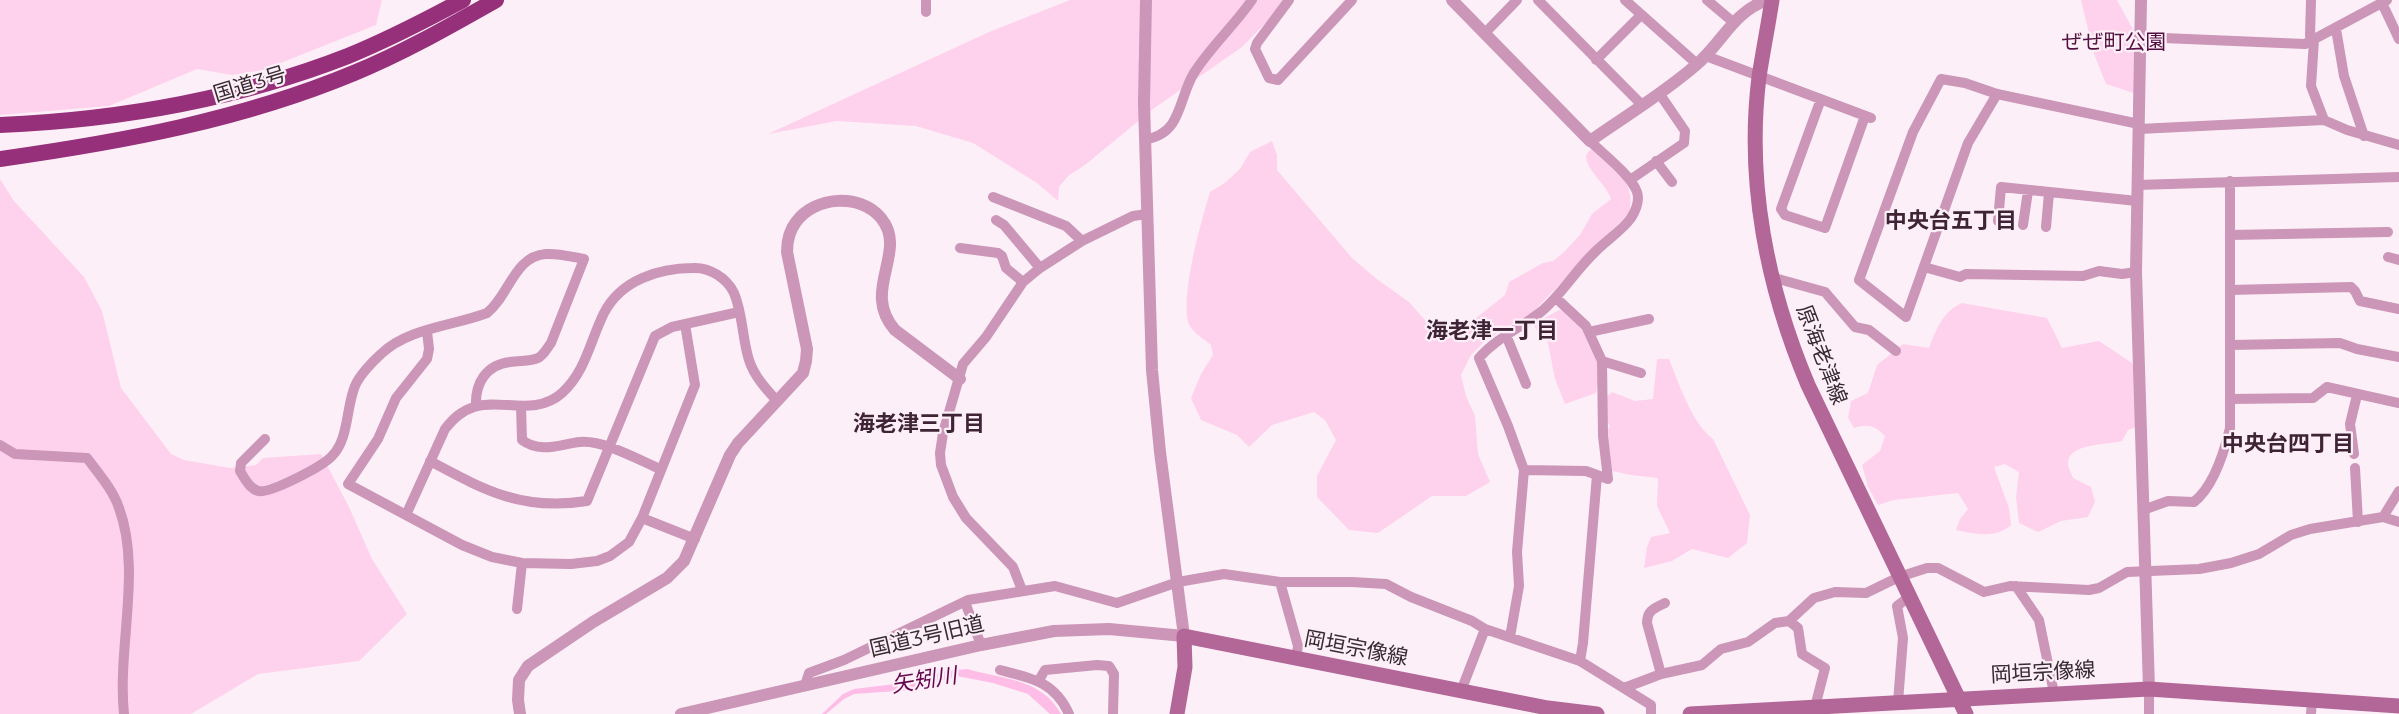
<!DOCTYPE html>
<meta charset="utf-8">
<style>
body{margin:0}
canvas{display:block;background:#fdeff7}
</style>
<canvas width="2399" height="714"></canvas>
<script>
const ctx = document.querySelector('canvas').getContext('2d');
ctx.lineJoin = 'round';
function paint(path, color) {
  ctx.fillStyle = color;
  ctx.fill(path, 'evenodd');
}
function stroke(path, color, width, dash) {
  ctx.strokeStyle = color;
  ctx.lineWidth = width;
  ctx.lineCap = dash ? 'butt' : 'round';
  ctx.setLineDash(dash || []);
  ctx.stroke(path);
}
function drawText(font, color, halo, rows, align = 'center') {
  ctx.font = font + ' Montserrat,"Noto Sans JP",sans-serif';
  ctx.lineWidth = 4.5;
  ctx.setLineDash([]);
  ctx.textBaseline = 'middle';
  ctx.strokeStyle = halo;
  ctx.fillStyle = color;
  for (const [text, x, y, turn = 0] of rows) {
    ctx.save();
    ctx.translate(x, y);
    ctx.rotate((+turn || 0) * Math.PI / 180);
    ctx.textAlign = isNaN(turn) ? turn : align;
    if (halo) ctx.strokeText(text, 0, 0);
    ctx.fillText(text, 0, 0);
    ctx.restore();
  }
}
paint(new Path2D(`
 M0 0H382L376 25 263 70 232 75 197 69 109 106 0 115Z
 M1070 0H1288L1242 47 1153 109 1085 165 1068 176 1059 187 1058 201 1037 183 973 143 916 126 837 121 768 134 989 32Z
 M2081 0H2117L2137 37V94L2106 84 2094 54Z
 M1272 141 1277 155V170L1352 258 1378 280 1409 302 1438 335 1466 326 1505 295 1509 282 1543 263 1553 261 1564 252 1580 235 1592 214 1611 199C1606 183 1586 171 1586 155L1591 149C1613 168 1637 181 1629 213L1533 312 1486 340 1471 355 1461 375 1466 396 1475 416 1478 454 1490 482 1466 496H1432L1378 533 1349 530 1317 497V476L1336 440 1325 420 1314 412 1272 425 1249 447 1237 435 1201 420 1191 398 1201 374 1213 355 1211 345C1204 339 1191 332 1188 322 1181 293 1201 221 1210 192L1226 182 1240 169 1250 152Z
 M0 179 14 201 84 277 102 311 121 388 171 454 184 460 230 468 256 465 263 458 321 454 349 507 372 559 407 614 359 661 258 674 191 714H0Z
 M1962 303 2047 318 2062 348 2099 341 2132 363 2138 372V426L2128 430 2122 441C2107 445 2067 443 2068 464 2068 468 2072 474 2073 478L2091 487 2095 502 2088 517 2061 521 2038 532 2019 523 2016 497 2019 472 2005 464 1994 467 2009 508 2011 525C1995 539 1975 534 1956 530L1960 519 1968 509 1958 493 1894 500 1878 505 1868 487 1862 465 1880 451 1885 436C1874 425 1868 424 1854 428L1848 418 1851 401 1868 393 1877 365 1903 344 1929 348C1936 330 1943 311 1962 303Z
 M1559 310C1582 314 1597 348 1599 369 1599 377 1597 386 1596 393L1565 404 1555 379 1547 338 1538 334 1534 324Z
 M1657 359H1669C1679 383 1692 424 1713 439L1750 515 1747 543 1728 558 1692 549 1672 561 1644 568 1647 547 1651 537 1670 533 1657 506 1658 478 1631 475 1612 471 1605 435 1610 426 1604 417V399L1612 392 1635 401 1653 399Z`), '#fed2ed');
paint(new Path2D(`
 M967 669C1001 679 1042 678 1061 714H1050L1028 694 993 683 957 676 911 690 854 694 844 699 826 714H822L843 694 854 689 903 683 945 671Z`), '#fdbde6');
stroke(new Path2D(`
 M1289 0 1257 43 1255 49 1269 78 1278 80 1352 0
 M1538 0 1642 105
 M1625 0 1697 64
 M1707 0 1733 22
 M2311 0 2310 36 2314 40 2311 86 2324 120 2347 130 2399 145
 M2382 3 2399 39
 M926 12V0
 M2336 29 2344 76 2364 136
 M1485 33 1517 0
 M2140 37 2305 44 2387 0
 M1706 56 1871 118
 M1596 60 1641 15
 M1997 94 1968 143 1906 317 1859 280 1913 132 1941 79 1965 83 1997 94 2139 124
 M1821 99 1781 209 1785 215 1825 228 1865 116
 M2139 129 2324 120
 M1145 140C1156 137 1165 134 1172 124 1182 109 1184 89 1194 73 1211 46 1234 26 1252 0
 M1656 161 1672 182
 M1630 180 1684 143 1685 131 1659 93
 M2137 185 2399 177
 M993 197 1066 226 1082 241
 M996 220 1004 225 1040 268
 M1998 221 2001 187 2137 201
 M2023 225 2028 191
 M2046 227 2049 193
 M2230 235 2388 232
 M960 248 998 253 1002 256 1006 268 1023 282
 M2388 257 2399 260
 M1924 267 1960 277 1966 274 2083 276 2099 271 2122 274 2136 272
 M1771 277 1825 292 1855 327 1869 330 1896 351
 M2230 290 2351 287 2355 291 2360 301 2399 309
 M1556 298 1586 326 1602 361 1641 373
 M427 331 429 349 427 359 396 398 378 439 348 484 462 545 492 557 522 563 571 564 597 561 610 556 629 542 642 518 695 385 685 324
 M1589 332 1649 319
 M1506 335 1526 384
 M2230 345 2340 343 2357 349 2399 357
 M2230 399 2313 398 2327 387 2399 403
 M521 406 522 440C541 454 560 444 580 442 604 440 639 460 660 469
 M265 439 241 463 240 471C245 479 249 488 258 491 270 494 323 466 332 456 349 439 346 407 355 386 359 376 372 362 381 354 408 328 453 326 487 313 509 296 514 256 546 254 558 253 572 257 584 259L551 343C547 348 544 355 538 358 530 362 519 360 510 362 486 365 475 383 476 406
 M0 445 15 454 87 458C99 474 113 490 119 508 142 570 117 648 124 714
 M2354 454 2350 424 2357 395
 M430 461C486 491 522 511 587 501L655 336 672 327 739 312
 M2355 468 2358 522
 M1524 470 1586 471 1608 479 1603 436 1602 361
 M2143 510 2168 501 2194 502C2214 486 2224 453 2230 428V181
 M406 515 445 429C453 419 461 411 474 407 501 398 535 417 562 393 586 371 590 341 604 313 621 280 659 268 693 268 709 267 727 278 734 293 743 314 742 338 749 360 754 376 766 389 777 401
 M2383 517 2399 491
 M642 518 695 539
 M1280 582 1298 646 1296 658
 M2016 586 2039 620 2054 693
 M1022 590 1013 567 966 518 953 497 941 465 940 453 943 433 963 364 986 337 1023 282 1040 268 1082 241 1133 216 1147 214
 M965 602 981 645
 M517 609 522 563
 M1789 621 1798 628 1802 654 1825 668 1815 707
 M1510 637 1519 586 1517 552 1524 470 1508 426 1479 358C1496 338 1521 328 1542 311 1562 294 1575 271 1594 253 1605 241 1622 231 1631 218 1636 210 1640 201 1637 192 1631 175 1603 154 1590 141
 M1580 661 1583 643 1597 475
 M1000 670C1032 678 1055 682 1069 714
 M1661 674 1647 623C1647 610 1655 608 1665 603
 M1039 680 1045 670 1097 665 1109 666 1114 674 1113 714
 M805 685 809 673 844 660 968 600 1055 586 1117 603 1178 582 1224 574 1280 582H1352L1386 584 1411 597 1472 621 1485 629 1580 661 1651 705V714
 M1624 688 1661 674 1702 665 1721 649 1748 642 1775 623 1789 621 1814 598 1835 592 1866 593 1899 577 1927 568H1938L1984 592 2010 586 2089 590 2099 588 2127 572 2199 569 2231 563 2259 554 2291 535 2310 529 2383 517 2399 522
 M2149 689V714
 M1461 691 1485 629
 M1898 702 1903 638 1897 606 1909 597
 M2311 714 2312 700`), '#cb96b7', 10);
stroke(new Path2D(`
 M1452 0 1590 141C1625 116 1663 94 1696 65 1723 42 1732 13 1767 0
 M2141 0 2136 272 2149 689
 M520 714 518 700 519 680 528 666 593 622 667 578 684 561 730 455 738 443 803 373 806 361 807 349 787 252C787 241 789 231 796 222 815 196 860 193 881 218 909 252 860 290 895 330L960 379
 M681 714 981 645 1054 631 1109 629 1184 636 1160 452 1152 370 1144 103 1146 0`), '#cb96b7', 12);
stroke(new Path2D(`
 M1772 0C1768 26 1763 51 1759 77 1746 182 1767 288 1808 385L1966 714
 M1177 714 1185 667 1184 636 1548 708 1597 714
 M1690 714 2149 689 2399 706`), '#b36799', 15);
stroke(new Path2D(`
 M0 125C117 120 238 99 348 56 387 40 426 20 463 0
 M0 159C121 142 241 120 354 73 403 53 450 26 496 0`), '#97307a', 16);
drawText('21px', '#520f40', '#fdeff7', [
 ["ぜぜ町公園",2114,43]
]);
drawText('21px', '#372a32', '#fdeff7', [
 ["国道3号",250,85,-17],
 ["原海老津線",1821,355,69],
 ["国道3号旧道",927,637,-13],
 ["岡垣宗像線",1356,649,11],
 ["岡垣宗像線",2043,673,-3]
]);
drawText('bold 22px', '#3e2435', '#fdeff7', [
 ["中央台五丁目",1951,222],
 ["海老津一丁目",1492,332],
 ["海老津三丁目",919,425],
 ["中央台四丁目",2288,445]
]);
drawText('italic 22px', '#63054d', '#fdeff7', [
 ["矢矧川",924,681,-9]
]);
</script>
